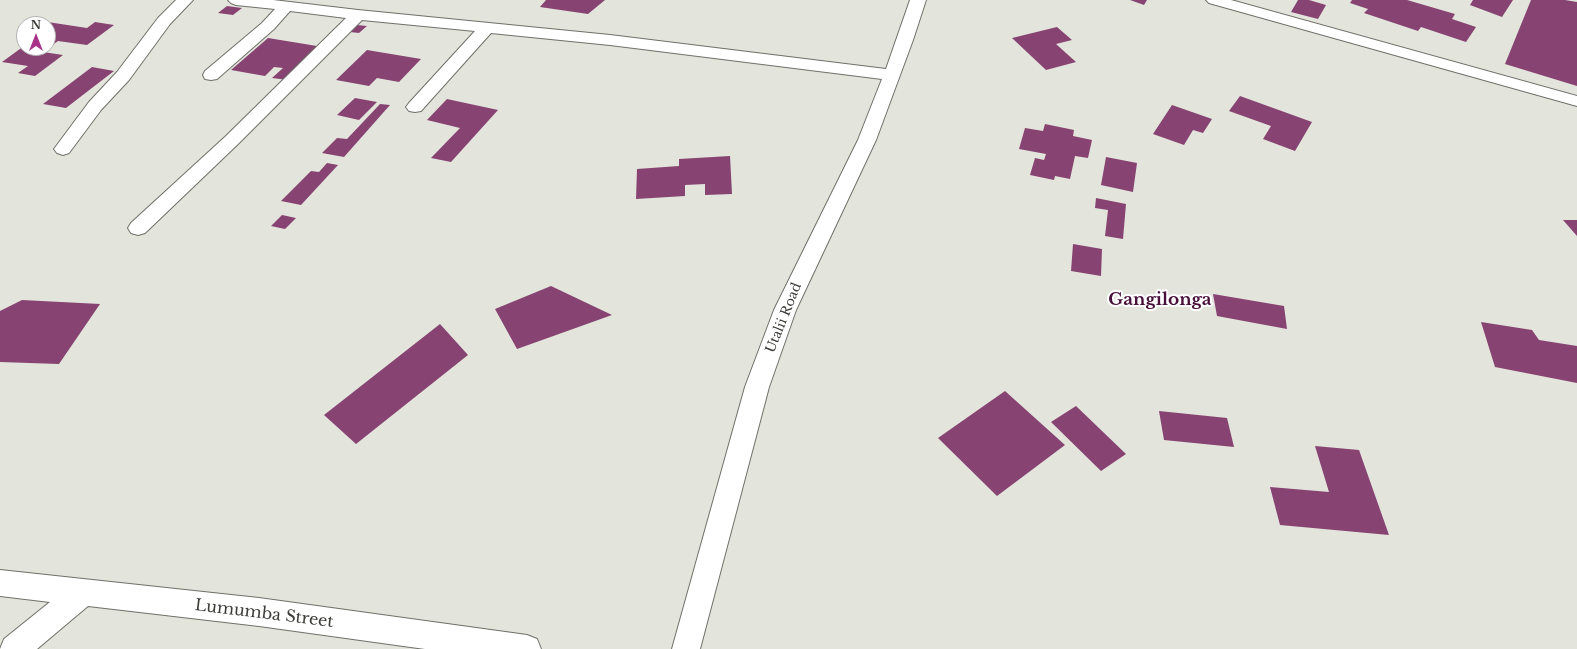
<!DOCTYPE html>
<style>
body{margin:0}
#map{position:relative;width:1577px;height:649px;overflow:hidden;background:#e3e4dc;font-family:"Libre Baskerville",serif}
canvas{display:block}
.north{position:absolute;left:16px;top:16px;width:40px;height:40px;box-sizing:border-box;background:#fff;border:1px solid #b1b1b0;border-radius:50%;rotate:0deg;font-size:11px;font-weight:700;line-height:16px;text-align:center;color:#3d3d3a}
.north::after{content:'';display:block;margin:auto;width:14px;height:18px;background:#aa338a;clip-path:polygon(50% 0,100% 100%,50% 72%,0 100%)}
</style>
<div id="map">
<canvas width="1577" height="649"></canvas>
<div class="north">N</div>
</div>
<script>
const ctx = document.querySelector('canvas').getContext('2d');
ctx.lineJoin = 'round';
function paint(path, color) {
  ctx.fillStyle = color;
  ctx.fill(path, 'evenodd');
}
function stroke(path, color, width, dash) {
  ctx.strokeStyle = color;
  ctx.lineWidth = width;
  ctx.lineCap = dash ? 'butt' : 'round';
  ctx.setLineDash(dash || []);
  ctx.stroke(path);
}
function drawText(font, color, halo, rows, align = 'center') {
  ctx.font = font + ' "Libre Baskerville",serif';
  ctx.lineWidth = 4;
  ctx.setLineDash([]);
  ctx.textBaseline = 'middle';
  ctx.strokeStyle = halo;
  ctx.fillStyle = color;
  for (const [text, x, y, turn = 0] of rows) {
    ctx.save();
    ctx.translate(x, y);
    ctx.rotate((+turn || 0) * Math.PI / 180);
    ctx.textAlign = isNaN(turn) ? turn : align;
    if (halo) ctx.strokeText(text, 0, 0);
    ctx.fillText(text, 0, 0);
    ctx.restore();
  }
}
paint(new Path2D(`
 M546 0H605L588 14 540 7Z
 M1130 0H1147L1144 5Z
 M1298 0H1309L1326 5 1318 19 1291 12Z
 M1352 0H1407L1455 14 1452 19 1476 27 1466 42 1421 27 1418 31 1364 13 1368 9 1350 3Z
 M1473 0H1513L1502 17 1470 5Z
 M1531 0H1565L1577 2V86L1505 64Z
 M227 6 242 8 233 15 218 13Z
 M41 21 87 28 95 22 114 25 87 45 58 41 43 52 63 55 35 76 18 73 28 66 2 62 24 46V48H48V24H37Z
 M357 25 367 26 359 33 350 32Z
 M1057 27 1072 40 1056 44 1076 62 1046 70 1012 38Z
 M268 38 323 47 288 80 272 78 283 68 274 67 265 76 231 70Z
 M367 50 421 59 399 82 377 78 369 86 336 80Z
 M92 67 114 71 66 108 43 104Z
 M1240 96 1312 122 1295 151 1263 139 1271 126 1229 111Z
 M355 98 377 102 359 120 337 115Z
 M447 99 498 110 451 162 431 158 460 128 427 120Z
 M380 104 390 105 344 157 322 153 337 138 347 139Z
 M1172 105 1212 119 1203 133 1193 130 1184 145 1153 134Z
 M1045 124 1074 130 1073 136 1092 140 1088 158 1075 156 1070 179 1055 176 1054 180 1030 175 1035 158 1044 160 1046 154 1019 149 1025 128 1043 131Z
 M730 156 732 194 705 195V184L685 185V196L636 199 637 169 679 166V159Z
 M1106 157 1137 163 1133 192 1101 185Z
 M327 163 338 165 301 205 281 201 311 171 319 172Z
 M1096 198 1126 204 1123 239 1105 236 1108 210 1095 208Z
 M282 215 296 218 285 229 271 226Z
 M1563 220H1577V236Z
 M1073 244 1102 249 1101 276 1071 271Z
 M551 286 612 315 517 349 495 309Z
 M1213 294 1284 306 1287 329 1217 316Z
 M22 300 100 304 59 364 0 362V311Z
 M1481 322 1532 330 1539 340 1577 346V383L1495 367Z
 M440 324 468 355 356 444 324 415Z
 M1005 391 1065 445 997 496 938 438Z
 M1076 406 1126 454 1101 471 1051 422Z
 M1159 411 1227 418 1234 447 1164 440Z
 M1315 446 1359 450 1389 535 1280 525 1270 487 1329 492Z`), '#874372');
const street = new Path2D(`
 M176 0H193L170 24 129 80 101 110 69 153 63 155 57 153 54 149 89 102 117 72 158 18Z
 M228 0H273L358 10 610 35 886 69 910 0H926L913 40 876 140 796 310 769 387 700 649H672L745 387 774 310 858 140 882 79 610 45 491 33 421 111 415 112 409 111 406 107 409 103 475 31 362 20 238 144 145 233 138 235 131 233 128 228 131 223 226 136 346 18 290 11 274 29 217 79 211 80 205 79 203 75 205 71 262 23 275 9 236 5 231 3Z
 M1206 0H1231L1577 96V106L1209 3Z
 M0 570 259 598 527 635 537 639 541 649H425L259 626 88 606 37 649H0L4 639 50 602 0 596Z`);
stroke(street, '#6f7169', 2);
paint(street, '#fff');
drawText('13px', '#3d3d3a', '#fff', [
 ["Utalii Road",784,318,-68]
]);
drawText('16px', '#3d3d3a', '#fff', [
 ["Lumumba Street",264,614,7]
]);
drawText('bold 17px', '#480f39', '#fff', [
 ["Gangilonga",1160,300]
]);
</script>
